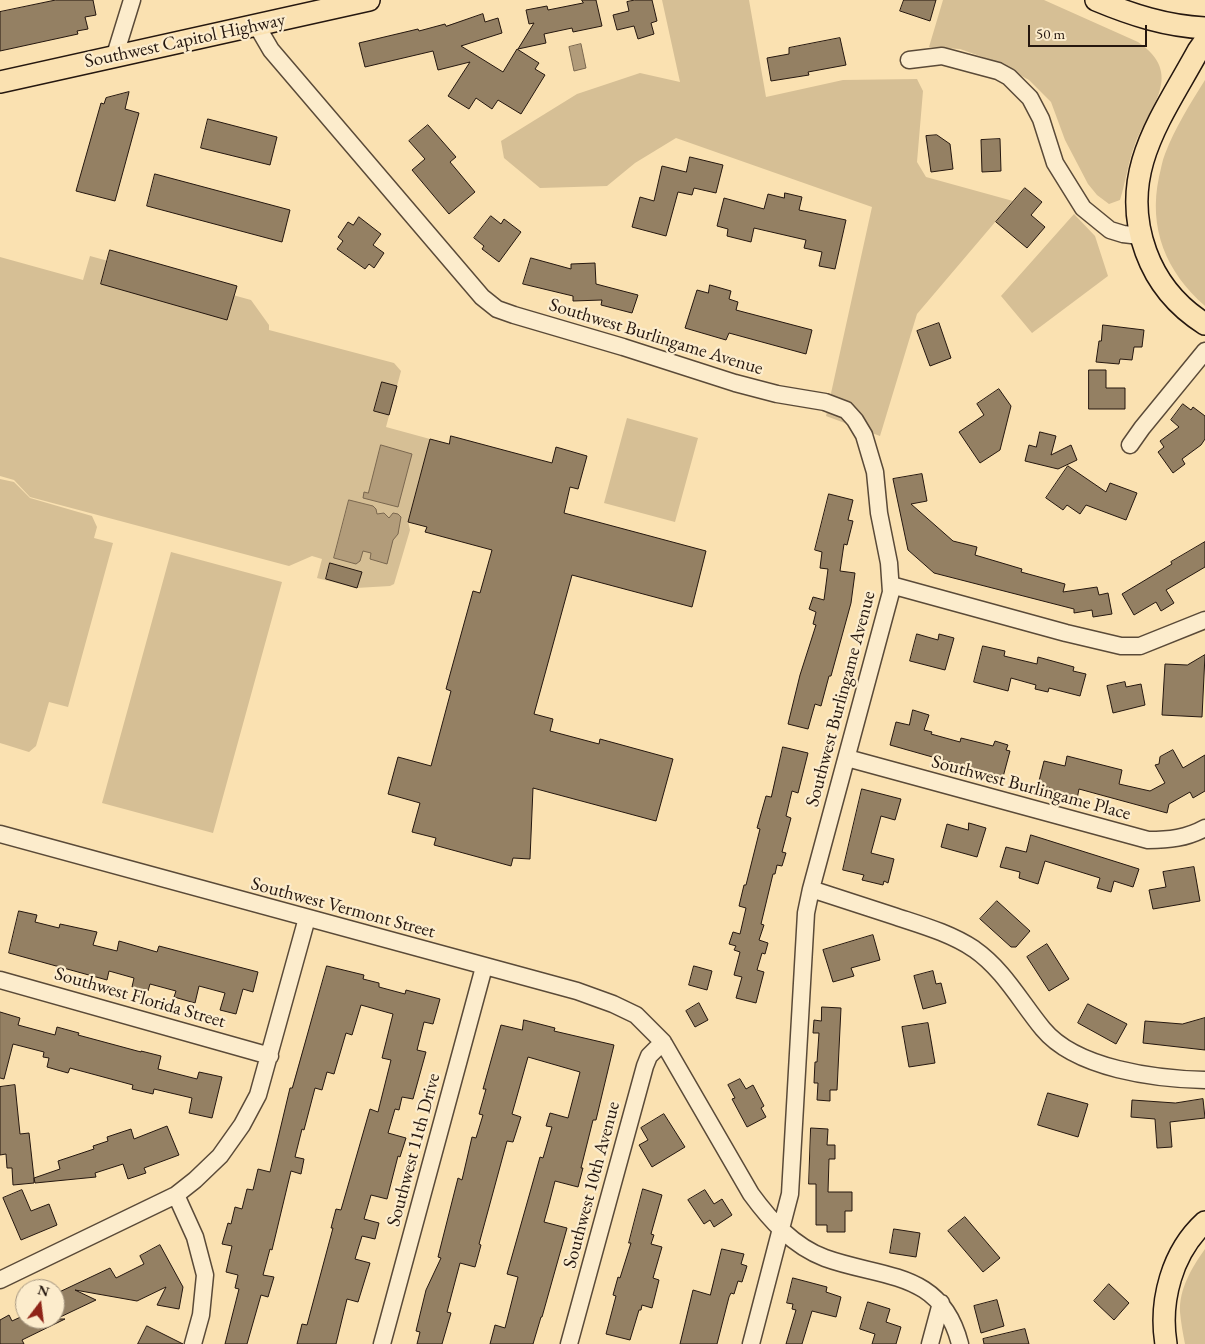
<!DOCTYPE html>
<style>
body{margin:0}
#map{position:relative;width:1205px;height:1344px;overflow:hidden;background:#fae1b1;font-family:"EB Garamond",serif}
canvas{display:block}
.north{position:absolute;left:15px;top:1279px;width:50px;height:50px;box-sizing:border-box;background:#fceccc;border:1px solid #a69780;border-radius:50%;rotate:15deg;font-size:14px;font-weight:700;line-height:20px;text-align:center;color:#25170f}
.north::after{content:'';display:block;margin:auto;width:18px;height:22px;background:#8f2418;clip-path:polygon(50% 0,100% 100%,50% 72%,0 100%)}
.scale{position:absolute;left:1028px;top:25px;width:119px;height:22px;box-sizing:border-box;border:2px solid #25170f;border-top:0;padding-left:6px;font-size:15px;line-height:18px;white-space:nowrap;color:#25170f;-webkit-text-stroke:4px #fceccc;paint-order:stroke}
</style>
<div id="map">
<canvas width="1205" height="1344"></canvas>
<div class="north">N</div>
<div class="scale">50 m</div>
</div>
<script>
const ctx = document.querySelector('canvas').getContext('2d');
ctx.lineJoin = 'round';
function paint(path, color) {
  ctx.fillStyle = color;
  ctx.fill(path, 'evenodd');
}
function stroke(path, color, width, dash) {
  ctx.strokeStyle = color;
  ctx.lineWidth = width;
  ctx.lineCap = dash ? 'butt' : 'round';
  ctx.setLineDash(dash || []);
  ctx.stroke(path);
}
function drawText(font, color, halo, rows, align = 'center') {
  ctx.font = font + ' "EB Garamond",serif';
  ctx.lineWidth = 4.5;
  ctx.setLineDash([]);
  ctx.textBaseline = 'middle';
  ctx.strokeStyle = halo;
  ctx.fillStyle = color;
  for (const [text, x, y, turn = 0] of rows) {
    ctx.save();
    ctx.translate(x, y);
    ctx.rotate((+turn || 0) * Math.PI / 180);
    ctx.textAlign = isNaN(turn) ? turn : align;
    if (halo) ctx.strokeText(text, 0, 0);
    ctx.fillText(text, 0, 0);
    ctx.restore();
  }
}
paint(new Path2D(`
 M662 0H749L766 97 843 80 917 79 923 91 917 162 926 177 1013 201 917 314 880 436 826 416 872 207 676 138 635 163 607 186 540 188 504 158 501 141 577 94 640 73 680 82Z
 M943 0H1044L1138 42C1185 74 1150 106 1135 144 1128 162 1126 181 1120 200L1109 204 1097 195 1088 184 1065 140 1051 102 1029 80 994 61 960 49 929 47Z
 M1205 80V306C1166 272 1148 228 1159 177 1161 169 1162 161 1165 154 1175 128 1190 104 1205 80Z
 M1074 214 1095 236 1108 276 1032 333 1001 296Z
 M90 256 251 300 269 325V330L394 363 401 371 386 427 430 439 408 521 410 530 394 584 390 586 356 588 317 578 322 559 312 556 289 566 30 497 14 480 0 476V257L83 280Z
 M627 418 698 438 675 522 604 503Z
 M0 479 14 482 30 498 92 516 97 527 94 538 113 543 68 707 49 702 36 746 29 752 0 743Z
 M171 552 282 582 213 833 102 803Z
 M1205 1249V1344H1185C1183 1334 1181 1323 1180 1312 1179 1289 1192 1267 1205 1249Z`), '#d6bf95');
const water = new Path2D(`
 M581 44 586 68 574 71 569 47Z
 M381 445 412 454 398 507 363 498 364 492 368 493Z
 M349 500 373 506 376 509 377 514 384 513 389 518 393 513 398 514 401 517 398 534 393 540 387 564 370 559 371 553 363 551 360 561 356 564 334 558Z`);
paint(water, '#b29c7a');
stroke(water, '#7a674f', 1);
const building = new Path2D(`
 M56 0H93L96 15 85 17 88 29 77 31 78 34 0 51V12Z
 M582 0H596L602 26 573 32 572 28 544 34 546 43 518 49 534 23 529 24 526 10 547 6 548 10 583 3Z
 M635 0H652L657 21 651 23 654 34 638 39 634 26 617 30 613 15 629 11 627 2Z
 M904 0H936L930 21 900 11Z
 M483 14 485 22 498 18 502 33 461 46 503 72 517 49 539 63 535 69 545 75 521 114 498 100 492 109 476 98 469 109 448 96 470 62 438 70 433 51 365 67 359 43 418 29 419 31 445 24 446 26Z
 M840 38 846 65 808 72 809 75 771 81 767 58 789 54V48Z
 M129 92 125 109 139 113 115 201 76 191 101 103 104 104 106 98Z
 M208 119 277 137 270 165 201 148Z
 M428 125 456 157 450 162 475 192 449 214 412 170 425 159 409 141Z
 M937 135 950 144 953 169 931 172 926 136Z
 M1000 139 1001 171 982 172 981 140Z
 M690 157 723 165 716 193 694 188 692 195 678 192 666 236 632 227 640 197 654 201 662 166 686 172Z
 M155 174 290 210 282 242 147 206Z
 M1025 188 1042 202 1031 215 1045 227 1027 248 996 222Z
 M785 193 802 197 799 210 846 220 835 269 819 266 822 252 804 248 806 240 754 228 751 242 727 236 728 229 717 226 724 198 764 209 768 194 784 198Z
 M491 216 501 224 504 219 521 232 499 262 482 249 484 246 474 238Z
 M359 217 381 234 373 245 384 253 374 268 369 264 365 269 337 249 343 241 338 237 348 222 353 225Z
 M110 250 237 286 227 320 101 284Z
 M531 258 571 269V264L595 263 596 284 638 295 632 313 601 305 602 300 573 301V296L523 284Z
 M710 285 731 291 729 299 738 302 736 310 812 330 806 354 729 333 726 340 685 328 697 290 708 293Z
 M939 323 951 358 930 366 917 331Z
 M1103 325 1144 330 1142 347H1134L1132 360 1120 359 1119 364 1096 362 1099 341H1101Z
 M1089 370H1106V388H1125V409H1089Z
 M382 382 397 386 389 415 374 411Z
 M999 389 1011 406 1000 450 980 463 959 432 984 415 977 404Z
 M1183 404 1191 410 1193 407 1205 416V439L1201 445 1182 459 1185 464 1173 473 1158 452 1164 447 1160 441 1179 427 1171 420Z
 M1040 432 1056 436 1051 455 1071 445 1077 460 1058 469 1025 461 1029 445 1036 447Z
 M451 436 552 463 556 447 587 456 578 489 570 487 564 513 706 551 692 607 572 575 534 714 553 719 550 731 599 744 600 739 673 759 656 821 533 788 530 859 513 858 511 866 434 845 436 838 412 832 420 803 388 794 398 757 431 766 451 691 446 689 473 591 480 593 492 550 425 532 427 527 408 522 430 439 449 444Z
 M1068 466 1106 492 1110 483 1137 493 1126 520 1086 505 1080 514 1067 505 1063 510 1046 498Z
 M922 474 927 501 911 504 953 541 977 547 975 555 1022 569 1021 572 1065 584 1063 592 1097 587 1099 595 1108 593 1112 614 1093 617 1092 610 1074 613V609L934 573 908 550 893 479Z
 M829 494 853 500 848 520 853 521 847 545 844 544 840 571 855 573 851 603 831 676H829L821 706 815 704 808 729 788 724 800 675 816 625 813 624 816 612 809 609 813 597 824 600 828 569 820 568 822 552 815 550Z
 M1205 542V567L1166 590 1174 603 1161 611 1156 602 1134 615 1122 594 1172 564 1171 562Z
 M330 563 362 572 357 588 326 579Z
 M917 634 938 640 939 634 954 638 945 670 910 661Z
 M983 646 1005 651 1004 656 1037 664 1038 657 1074 667 1073 671 1086 674 1080 696 1049 688 1048 692 1035 689 1036 685 1011 678 1008 691 974 682Z
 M1205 655 1202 717 1162 715 1165 664 1187 665Z
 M1125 682 1126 687 1141 684 1145 705 1113 713 1107 686Z
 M913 710 929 715 924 730 932 732 931 734 960 742 961 738 993 746 995 741 1008 745 1006 750 1010 751 1003 777 890 745 896 722 909 725Z
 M783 747 808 753 798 793 792 791 786 816 791 818 782 852 786 853 782 866 777 865 775 874H773L761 924 764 925 759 940 768 943 765 954 762 953 757 970 764 972 756 1003 736 998 742 977 734 975 740 952 734 950 736 946 729 944 733 932 740 934 746 908 739 906 744 885H746L760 829 757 828 766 796 771 797Z
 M1173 750 1183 768 1205 755V791L1193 798 1190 792 1169 804 1167 813 1079 789 1077 799 1049 792 1050 788 1038 785 1044 761 1065 766 1067 756 1122 770 1119 784 1150 791 1165 783 1155 765 1159 764 1160 757Z
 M862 789 901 799 895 820 881 816 871 853 894 859 888 883 884 881 883 885 862 880 864 875 843 870Z
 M969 823 986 828 977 857 941 847 947 824 968 830Z
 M1031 835 1139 869 1133 887 1114 881 1111 892 1097 888 1100 878 1045 861 1038 884 1019 878 1020 872 1000 867 1006 847 1026 852Z
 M1194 867 1200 901 1153 909 1149 890 1166 887 1163 872Z
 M997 901 1030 931 1016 947H1011L980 919Z
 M19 911 37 915 35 922 59 928 60 924 97 932 93 945 117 951 119 941 157 952 159 946 258 972 253 992 243 989 236 1014 220 1010 225 993 199 986 195 1003 174 997 176 991 150 984 148 991 132 987 134 978 109 971 107 980 9 953Z
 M873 935 880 960 851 968 854 976 833 982 823 950Z
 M1047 944 1069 979 1049 991 1027 957Z
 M327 966 364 975 363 979 379 983V987L405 994 406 990 440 999 433 1024 424 1022 417 1050 426 1052 413 1099 402 1097 399 1110 395 1109 388 1133 406 1138 400 1157 398 1156 387 1199 371 1195 364 1219 379 1223 375 1239 362 1236 355 1259 370 1263 358 1302 347 1299 336 1344H297L302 1324 307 1325 333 1228H331L336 1209 341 1210 370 1109 378 1112 391 1060 382 1058 393 1014 361 1005 352 1035 346 1033 334 1074 327 1072 322 1090 315 1088 304 1130 302 1129 295 1157 304 1159 301 1174 291 1171 272 1250 270 1249 263 1275 274 1277 268 1297 261 1295 247 1344H225L239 1289 235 1288 238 1275 226 1272 232 1246 222 1244 228 1223 231 1224 235 1207 242 1209 247 1189 253 1190 258 1169 270 1172 290 1088H292Z
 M694 966 712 971 707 990 689 985Z
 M933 971 936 984 941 983 946 1003 923 1009 914 976Z
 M699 1003 708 1020 695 1027 686 1011Z
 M1088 1004 1127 1024 1116 1044 1078 1023Z
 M822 1007 841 1008 837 1090H830V1101L817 1100 818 1083H814L815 1062H817L819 1033H813L814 1020 821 1021Z
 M0 1012 20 1018 18 1025 55 1035 57 1027 79 1033 78 1035 141 1052V1051L161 1056 158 1069 197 1079 199 1072 222 1077 212 1118 189 1113 192 1098 154 1089 153 1094 132 1089 133 1085 70 1068 68 1073 47 1067 49 1058 43 1057 44 1052 13 1044 4 1079 0 1078Z
 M1205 1018V1050L1143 1043 1145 1021 1182 1024Z
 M524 1020 555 1028 554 1031 614 1045 596 1120H593L581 1168H583L578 1187 555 1181 549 1204 544 1222 567 1228 542 1317H541L533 1344H490L495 1325 505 1328 518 1277 507 1274 540 1157 543 1158 552 1127 546 1126 550 1113 568 1118 580 1072 528 1057 512 1114 521 1117 513 1142 507 1141 479 1244 481 1245 475 1267 460 1263 447 1312 451 1313 442 1344H417L420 1332 416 1331 426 1290 441 1258 438 1257 458 1178 462 1180 472 1137 476 1138 483 1115 479 1114 486 1089H483L501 1025 522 1030Z
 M928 1023 935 1063 909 1067 902 1027Z
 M740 1079 746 1089 753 1085 764 1106 761 1108 766 1117 747 1127 732 1099 735 1098 728 1085Z
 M15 1085 20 1134 29 1133 34 1178 60 1169 58 1161 94 1149 93 1146 108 1141 107 1137 131 1129 134 1139 167 1126 179 1155 144 1168 146 1173 128 1179 123 1164 95 1173 96 1177 35 1183 34 1178V1183L13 1185 12 1168H7L6 1154 0 1155V1087Z
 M1048 1093 1088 1104 1078 1137 1038 1125Z
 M1203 1099 1205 1118 1170 1122 1172 1147 1157 1148 1155 1119 1131 1117 1132 1100 1175 1103Z
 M664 1114 685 1147 652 1167 639 1145 648 1140 641 1128Z
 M811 1128 828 1129 827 1145H835V1159H829L828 1192H852V1211H845V1232H827V1225H816V1184H809Z
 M643 1189 662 1195 651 1234 654 1235 651 1244 662 1247 653 1278 659 1280 652 1308 642 1305 641 1310H639L630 1340 606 1334 616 1296 613 1295 618 1277 620 1278 631 1243H629Z
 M22 1190 31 1211 49 1204 57 1225 21 1240 3 1198Z
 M705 1190 714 1204 722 1199 732 1215 714 1227 710 1220 704 1224 688 1200Z
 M965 1217 1000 1258 983 1272 948 1231Z
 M894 1229 920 1233 916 1257 890 1253Z
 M160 1245 183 1287 179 1309 157 1305 166 1287 137 1301 75 1290 96 1300 56 1319H65L22 1340 24 1344H0V1320L9 1315 12 1321 25 1315V1319H55V1294L110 1268 116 1278 144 1264 140 1256Z
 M722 1249 744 1254 741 1264 747 1266 742 1282 738 1281 734 1294 731 1293 729 1297 717 1344H680L693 1290 710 1295Z
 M793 1278 827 1287 826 1292 841 1297 836 1317 812 1311 802 1344H786L796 1310 792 1309 793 1304 787 1303Z
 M1109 1284 1129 1303 1114 1320 1094 1301Z
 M997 1300 1004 1326 981 1333 974 1306Z
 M868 1302 890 1309 886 1322 901 1327 896 1344H872L875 1334 860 1329Z
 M147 1326 183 1344H138Z
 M1025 1329 1029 1344H984L983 1339Z`);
paint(building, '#948063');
stroke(building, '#25170f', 1);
const minor = new Path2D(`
 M257 26 271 50 482 297 497 309 514 315 623 347 735 383 777 394 825 402 846 410 855 420 864 435 875 472 879 513 889 563 891 592 811 889 806 913 790 1194 751 1344
 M115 55 132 0
 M909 60 942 56 983 67 998 71 1009 77 1030 98 1041 119 1055 163 1083 208 1110 230 1123 234 1140 236
 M1130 445 1142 428 1205 351
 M891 585 1066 633 1121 646H1140L1205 620
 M847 758 1148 840C1169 840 1187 838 1205 828
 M0 834 577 991 613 1004 636 1015 663 1042 751 1194C770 1220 793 1246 825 1258 883 1279 941 1270 960 1344
 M811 889C838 898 866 907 894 916 921 925 950 933 974 949 1004 970 1020 1001 1043 1029 1076 1069 1156 1079 1205 1080
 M0 980 270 1056
 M176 1195 195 1237 205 1275 201 1315 193 1344
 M0 1280 176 1195 195 1180 220 1156 242 1125 258 1095 307 918
 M382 1344 484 967
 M569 1344 645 1066 649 1056 663 1042
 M930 1344 941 1303`);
const major = new Path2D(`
 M1096 0C1132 15 1166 26 1205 28
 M1205 41 1198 51C1162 117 1117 173 1146 252 1157 282 1178 307 1205 324
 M0 82 369 0
 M1166 1344C1159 1301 1172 1252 1205 1222`);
stroke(minor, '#5a4a38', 19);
stroke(major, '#25170f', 24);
stroke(minor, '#fceccc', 16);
stroke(major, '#fae1b1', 21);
drawText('19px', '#25170f', '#fceccc', [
 ["Southwest Capitol Highway",185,41,-12],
 ["Southwest Burlingame Avenue",656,337,17],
 ["Southwest Burlingame Avenue",841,699,-75],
 ["Southwest Burlingame Place",1031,788,15],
 ["Southwest Vermont Street",343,908,15],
 ["Southwest Florida Street",140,998,16],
 ["Southwest 11th Drive",414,1150,-75],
 ["Southwest 10th Avenue",592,1185,-75]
]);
</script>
